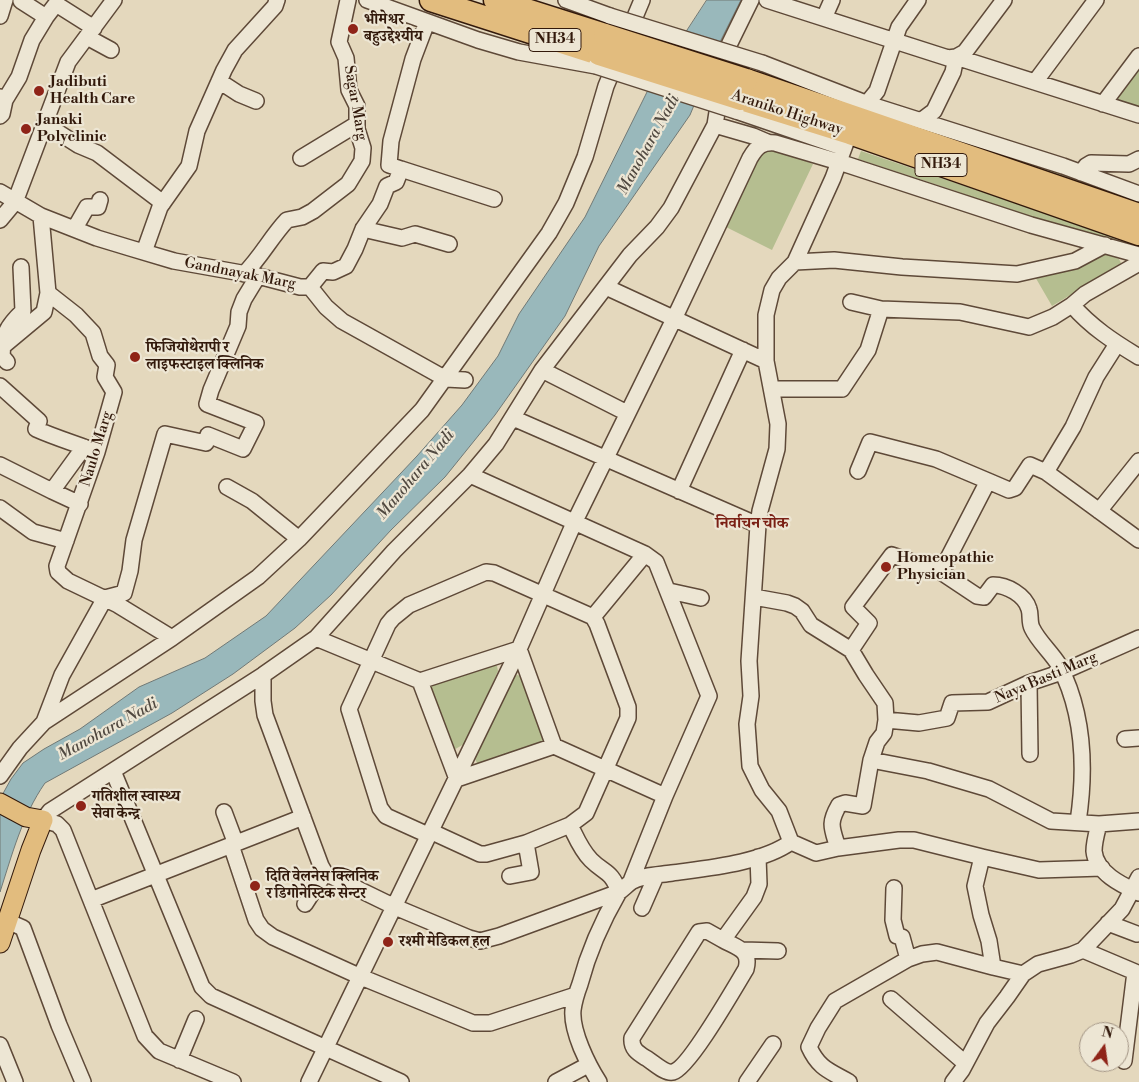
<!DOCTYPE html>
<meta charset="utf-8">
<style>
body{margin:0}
#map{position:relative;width:1139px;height:1082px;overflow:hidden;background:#e4d8bd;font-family:"Libre Bodoni",serif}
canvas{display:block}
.north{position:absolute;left:1079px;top:1022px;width:50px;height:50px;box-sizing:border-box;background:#ede6d4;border:1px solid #a29484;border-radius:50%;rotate:14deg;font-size:14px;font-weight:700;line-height:20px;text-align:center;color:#32190b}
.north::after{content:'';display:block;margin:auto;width:18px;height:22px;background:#8f2418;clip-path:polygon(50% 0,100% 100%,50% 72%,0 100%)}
</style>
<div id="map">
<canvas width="1139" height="1082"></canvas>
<div class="north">N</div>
</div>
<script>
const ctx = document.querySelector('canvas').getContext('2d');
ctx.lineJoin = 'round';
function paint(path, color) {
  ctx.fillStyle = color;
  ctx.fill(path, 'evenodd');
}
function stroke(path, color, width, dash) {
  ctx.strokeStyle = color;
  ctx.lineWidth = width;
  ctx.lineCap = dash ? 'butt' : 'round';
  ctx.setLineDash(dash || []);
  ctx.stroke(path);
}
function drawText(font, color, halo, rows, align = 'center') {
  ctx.font = font + ' "Libre Bodoni","Noto Serif Devanagari",serif';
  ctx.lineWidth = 4.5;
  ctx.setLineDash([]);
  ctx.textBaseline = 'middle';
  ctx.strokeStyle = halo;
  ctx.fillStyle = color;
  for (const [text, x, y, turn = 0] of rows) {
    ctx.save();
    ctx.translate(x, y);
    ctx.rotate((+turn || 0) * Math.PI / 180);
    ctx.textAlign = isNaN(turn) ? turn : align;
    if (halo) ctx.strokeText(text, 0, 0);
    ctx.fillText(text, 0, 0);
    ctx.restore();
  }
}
paint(new Path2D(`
 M1139 62V109L1116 99Z
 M919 126 1097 182 1099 187 1139 201V204Z
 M772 148 813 164 772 250 726 227 761 154 764 150Z
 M861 151 1139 245V248L1036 220 953 190 858 159Z
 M1102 253 1119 259 1121 263 1119 266 1052 306 1034 275Z
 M494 663 497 666 498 671 466 743 450 752 428 686 430 684Z
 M517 675 522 676 548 743 478 765 475 759 514 676Z`), '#b5be90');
const water = new Path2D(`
 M707 0H741L721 40 690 115 599 246 565 316 495 415 445 477 391 530 331 595 295 628 233 674 172 713 45 783C22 816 12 855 0 892V799L11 779 23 763 44 749 80 729 139 687 205 658 266 616 417 456 462 405 498 356 519 314 585 217 648 90Z`);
paint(water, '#99b8bb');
stroke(water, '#707875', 1);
const minor = new Path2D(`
 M367 0 478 40 519 52 596 66
 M566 0 610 16
 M767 0 948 58 956 57 965 52 1004 0
 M21 1 46 17 56 4 94 28
 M0 16 5 0
 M824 18 832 0
 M87 37 111 50
 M762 63 868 104 1063 166 1139 194
 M219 81 239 94 256 101
 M1035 82 1096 0
 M0 97 5 100 2 114 0 116
 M5 100 19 77 32 40 46 17
 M1103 104 1139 56
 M736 111 844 148
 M922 120 934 111 953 72 956 57 1139 115
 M45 124 78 145 97 153 163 203
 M715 125 753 136 767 142
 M301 158 357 124
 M401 169 494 199
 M1081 173 1086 166 1091 163 1129 164 1139 159
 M0 192 41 216 97 238 130 248 174 261 258 276 300 287H310L326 307 342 321 360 331 446 379 465 380
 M0 220 15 202 68 62 114 0
 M75 228 87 207H98L100 200
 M363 229 402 238 415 234 449 244
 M144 252 160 207 189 166 197 131 224 70 235 50 275 6 277 0
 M795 262 834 260 902 267 1017 274 1075 261 1105 245
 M244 274C261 257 271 237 287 220L302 217 313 211 348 184 362 161 363 148 357 129V106L349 90 346 58 339 42 348 0
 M310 287 323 271 333 272 346 266 355 249 363 229 380 204 387 186 396 182 401 169 389 165 391 141 413 59 427 22
 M606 287 766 361
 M48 293 76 315 93 333 100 356 107 365 105 377 114 392 97 452 57 566 58 572 68 581 118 605 172 638
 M851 302 881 309
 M1072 305C1091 327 1114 342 1139 357
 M0 350 2 347 44 312 48 293 41 216
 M7 362 2 356C3 334 7 326 23 311L21 267
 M542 370 627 413
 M0 386 39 421 36 429C56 438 77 444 97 452
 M772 389H842L868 350 881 309 960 312 1029 327 1053 317 1072 305 1085 294 1139 263
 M513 418 758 525
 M0 465 52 491 84 447
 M1046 472 1139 540
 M470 475 645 554 656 562 709 696 665 796 631 881
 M988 481 1009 490 1015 488 1030 465 1046 472 1073 427 1096 377 1117 344
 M227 487 252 501 299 539
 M52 491 80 504
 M679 491 743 350
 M0 508 33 532 66 541
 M1099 511 1139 461
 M941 572 977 596 984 597 993 585C1007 585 1025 595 1029 609 1031 615 1029 622 1032 628 1038 641 1051 652 1059 665 1084 713 1086 769 1078 822
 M669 591 701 598
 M754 597 787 603 795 606 802 611 811 625 851 650 866 675 885 703 886 720 919 723 947 718 952 703 988 702 1029 683 1062 672 1139 638
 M593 617 645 554
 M316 638 420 681 519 649 554 746 457 779 420 681
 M851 650 869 623 853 607 892 555 941 572 988 481 936 459 870 442 858 471
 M263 675V701L265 715 321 866 325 873 395 907 469 938 480 941 499 936 619 892C623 889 627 885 631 882 642 875 660 875 672 873 708 868 762 863 791 842L779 811 762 790 750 766 747 724 751 696 749 661 758 525 760 511 777 449 778 424 766 361V315L772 290 779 278 795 262 833 178 855 118 877 91 899 27 918 0
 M1029 683 1030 754
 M44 722 62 675 105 598 124 593 130 571 134 540 165 434 206 443 208 435 243 449 256 423 207 404 211 390 238 326 239 312 244 299 258 276
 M1125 739 1139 738
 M554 746 665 796
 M871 760 928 771 989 789 1051 821 1099 824
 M113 771 202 987 211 996 401 1082
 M0 776 20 748 44 722 172 638 258 577 299 539 422 410 549 233 566 203 585 157 606 86 642 0
 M224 812 236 844
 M1139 821 1099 824C1097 832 1094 842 1094 851 1096 873 1122 885 1139 893
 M570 825C576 837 581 850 591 860 605 874 611 870 619 892 601 923 589 950 580 984 577 992 574 1002 573 1010 571 1031 588 1065 599 1082
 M428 835 386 816 380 808 349 709 388 624 393 618 409 605 486 572 494 573 593 617 597 624 628 707V718L586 813 570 825 526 843 486 854H480L430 831
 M791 842 816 853 838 848 899 840H914L982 857 975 886 981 915 989 941 993 967 1023 974
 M231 845 256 920 262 929 273 937 361 977 473 1023H490L576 995
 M838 848C832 828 828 824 839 805L845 803 863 806 871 760 877 742 884 733 886 720
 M982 857 1039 870 1102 868
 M510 876 531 872 526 843
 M894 888 893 920 897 936 902 937 908 959 922 954 937 952 993 967
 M91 900 303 817
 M305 904 325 873
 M642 908 656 876
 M7 921 23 928 59 1025 83 1082
 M1108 923 1137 934
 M723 940C738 948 751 950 746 969 735 987 689 1068 673 1072 665 1074 653 1062 646 1058 638 1053 631 1049 632 1038L699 932 707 931 723 940 754 897 759 884 758 857
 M743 950 778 951
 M1083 950 1135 972 1124 1061
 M891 999 965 1063
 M0 1045 15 1082
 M179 1060 196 1019
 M233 1082 159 1051 145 1036 63 830 57 824 43 820 50 811 263 675 316 638 394 551 470 475 496 444 542 370 630 255 657 227 671 208 715 125 727 49 751 0
 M309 1082 519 649 574 523 674 319 750 158C757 146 762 142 775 143L839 162 1031 225 1139 255
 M556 1082 588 1065
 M747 1082 773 1044
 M849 1082C830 1071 819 1069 809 1047L818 1028 835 1001 908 959
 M953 1082 962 1070 987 1023 1007 997 1023 974 1038 964 1071 955 1083 950 1122 909 1139 877`);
const major = new Path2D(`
 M0 803 26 817 43 820 31 850 0 943`);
const highway = new Path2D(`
 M431 0 599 54
 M495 0 605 35
 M746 80 1139 215
 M741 99 850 133 1139 234`);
stroke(minor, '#5e4938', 18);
stroke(major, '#32190b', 21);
stroke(highway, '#32190b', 25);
stroke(minor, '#ede6d4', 15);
stroke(major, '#e2bc7e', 19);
stroke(highway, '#e2bc7e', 22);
const minorBridge = new Path2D(`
 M610 16 762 63
 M596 66 736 111`);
const highwayBridge = new Path2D(`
 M605 35 746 80
 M599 54 741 99`);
stroke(minorBridge, '#5e4938', 18, []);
stroke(highwayBridge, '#32190b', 25, []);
stroke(minorBridge, '#ede6d4', 15);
stroke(highwayBridge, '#e2bc7e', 22);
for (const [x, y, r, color] of [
 [353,29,6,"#8f2418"],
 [39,91,6,"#8f2418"],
 [26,129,6,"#8f2418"],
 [135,357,6,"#8f2418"],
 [886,567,6,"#8f2418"],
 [81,806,6,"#8f2418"],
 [255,886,6,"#8f2418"],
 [388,942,6,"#8f2418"]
]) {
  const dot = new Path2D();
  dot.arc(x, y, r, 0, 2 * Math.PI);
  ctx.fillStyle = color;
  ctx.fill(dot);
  stroke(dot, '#ede6d4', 2);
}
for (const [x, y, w] of [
 [555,40,52],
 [941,165,52]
]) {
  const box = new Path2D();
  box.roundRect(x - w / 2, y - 11.5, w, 23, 4);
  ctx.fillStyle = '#ede6d4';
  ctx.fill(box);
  stroke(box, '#32190b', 1);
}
drawText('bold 14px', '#32190b', null, [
 ["NH34",555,40],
 ["NH34",941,165]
]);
drawText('bold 15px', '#32190b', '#ede6d4', [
 ["भीमेश्वर",364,20],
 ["बहुउद्देश्यीय",364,37],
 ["Jadibuti",50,82],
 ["Health Care",50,99],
 ["Janaki",37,120],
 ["Polyclinic",37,137],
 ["फिजियोथेरापी र",146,348],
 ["लाइफस्टाइल क्लिनिक",146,365],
 ["Homeopathic",897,558],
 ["Physician",897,575],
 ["गतिशील स्वास्थ्य",92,797],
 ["सेवा केन्द्र",92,814],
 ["दिति वेलनेस क्लिनिक",266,877],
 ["र डिगोनेस्टिक सेन्टर",266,894],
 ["रश्मी मेडिकल हल",399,942]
], 'left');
drawText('15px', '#32190b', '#ede6d4', [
 ["Sagar Marg",355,103,80],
 ["Araniko Highway",787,113,18],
 ["Gandnayak Marg",240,274,11],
 ["Naulo Marg",97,449,-73],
 ["Naya Basti Marg",1046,678,-23]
]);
drawText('italic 16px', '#514940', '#ede6d4', [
 ["Manohara Nadi",649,145,-61],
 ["Manohara Nadi",416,475,-50],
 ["Manohara Nadi",108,730,-29]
]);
drawText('bold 16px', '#7a1f14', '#ede6d4', [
 ["निर्वाचन चोक",752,524]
]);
</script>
